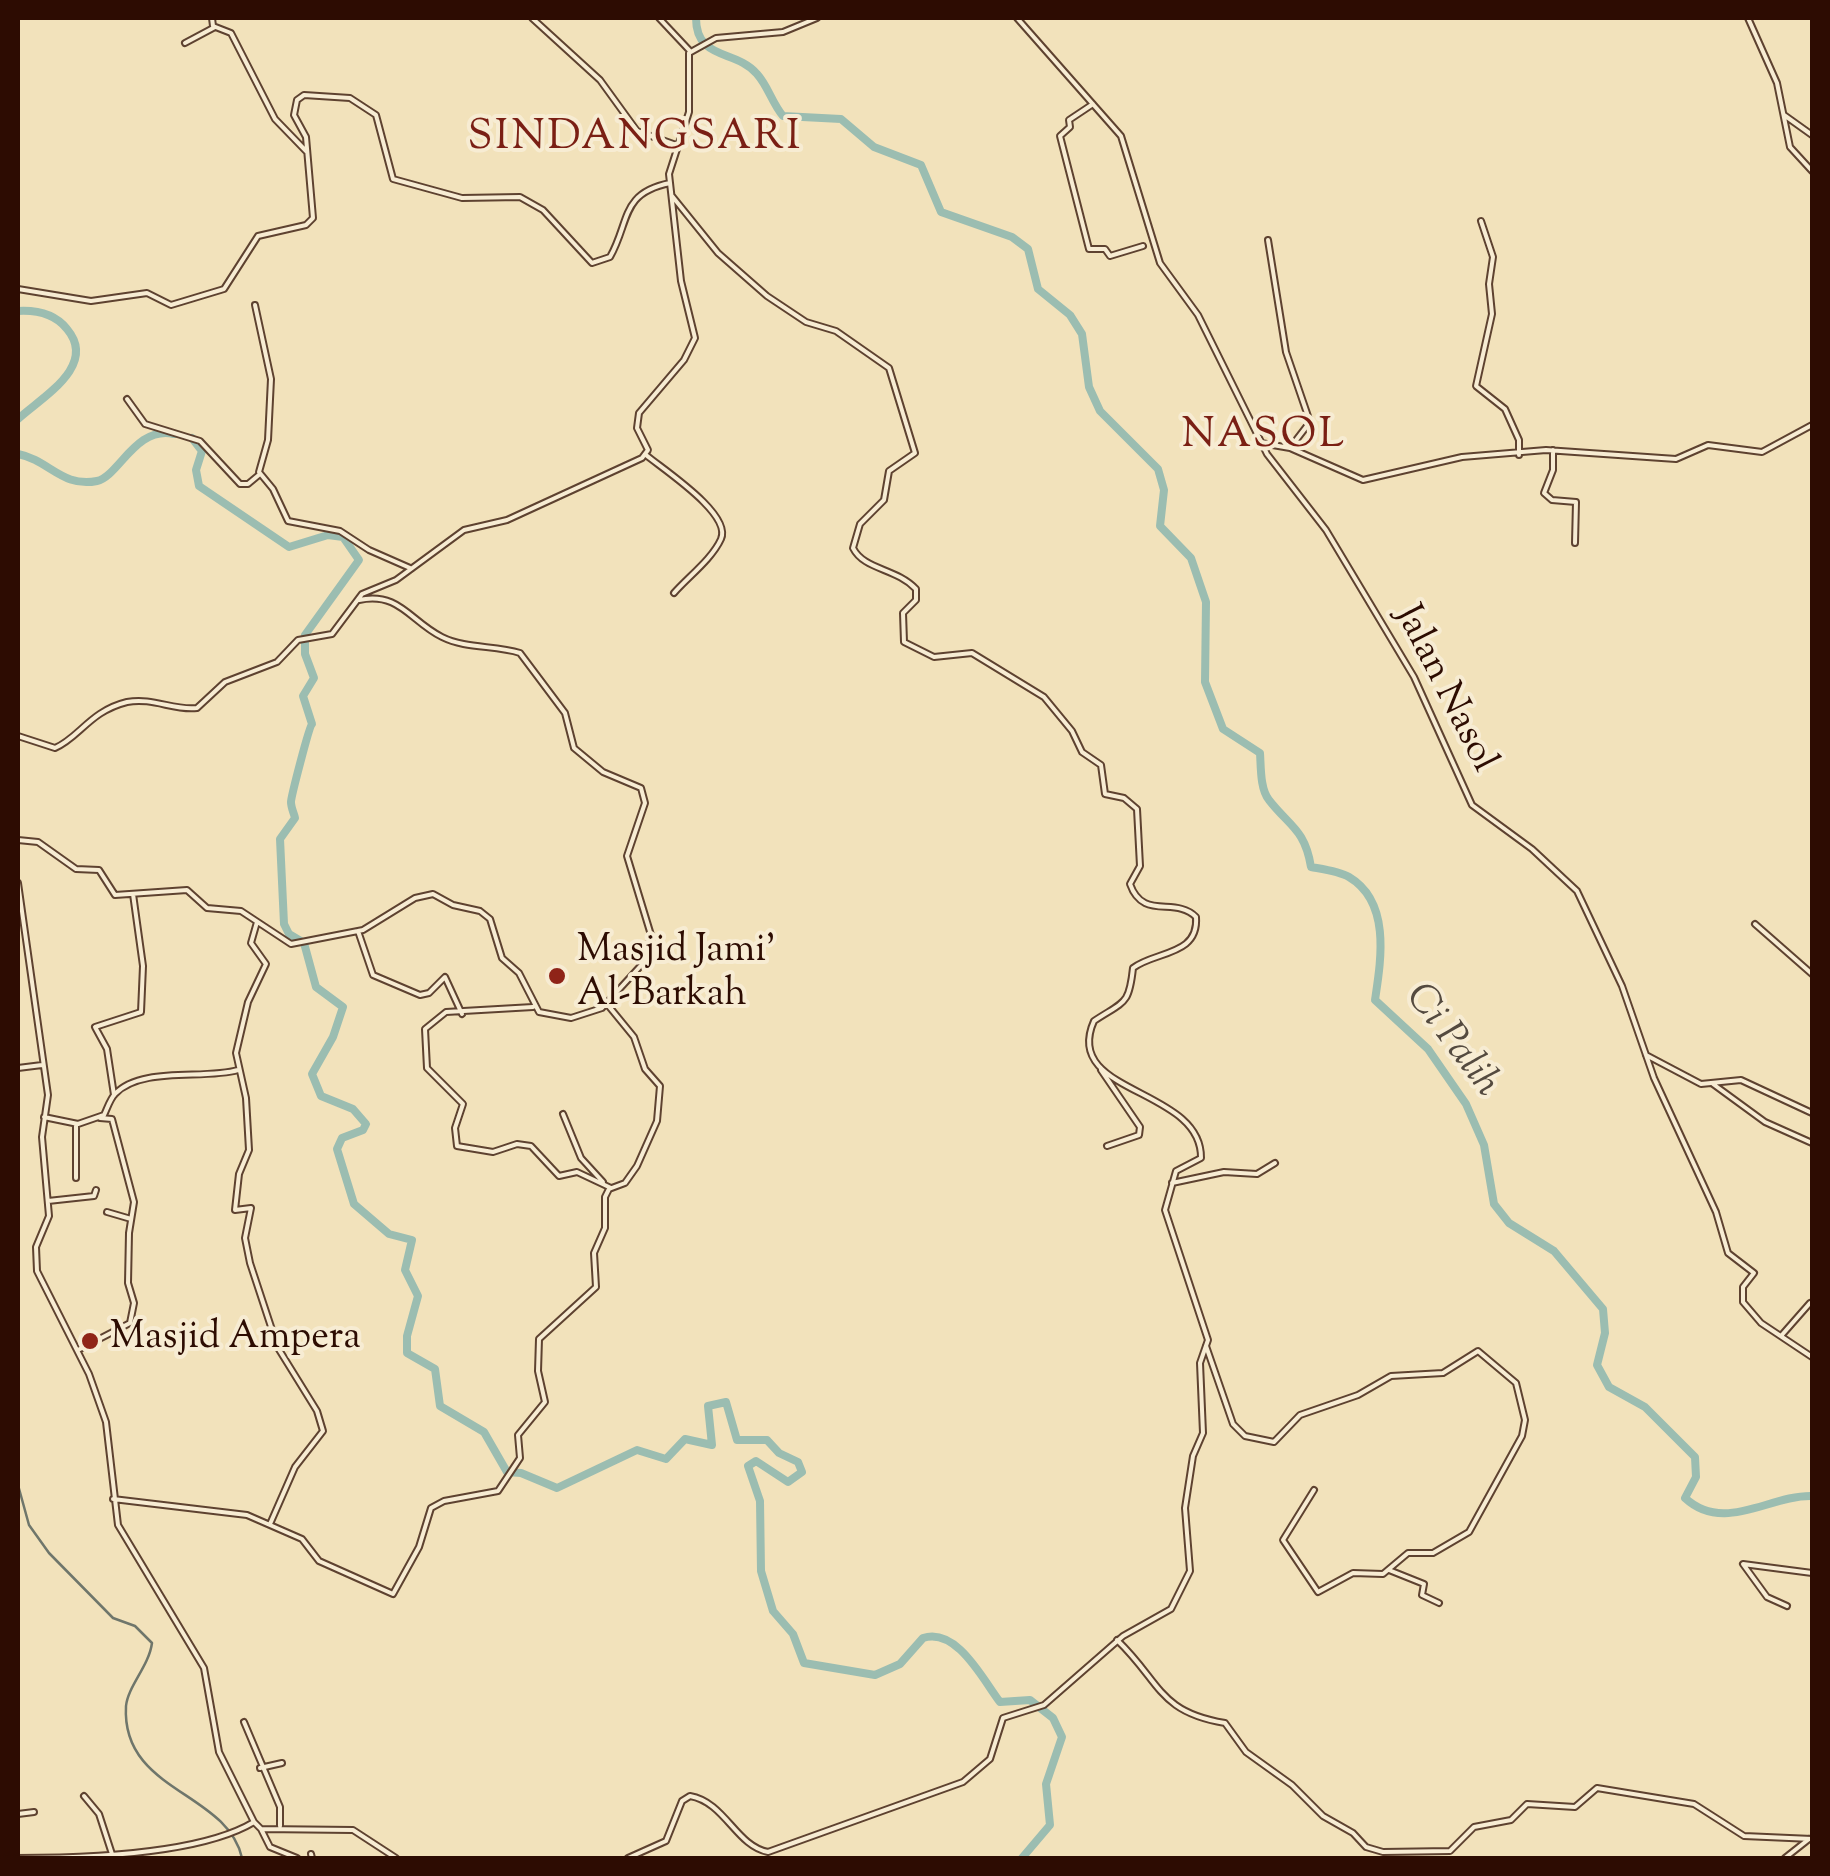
<!DOCTYPE html>
<style>
body{margin:0}
#map{position:relative;width:1830px;height:1876px;overflow:hidden;background:#f2e2bb;font-family:"Sorts Mill Goudy",serif}
canvas{display:block}
.frame{position:absolute;inset:0;border:20px solid #2d0c02;pointer-events:none}
</style>
<div id="map">
<canvas width="1830" height="1876"></canvas>
<div class="frame"></div>
</div>
<script>
const ctx = document.querySelector('canvas').getContext('2d');
ctx.lineJoin = 'round';
function stroke(path, color, width, dash) {
  ctx.strokeStyle = color;
  ctx.lineWidth = width;
  ctx.lineCap = dash ? 'butt' : 'round';
  ctx.setLineDash(dash || []);
  ctx.stroke(path);
}
function drawText(font, color, halo, rows, align = 'center') {
  ctx.font = font + ' "Sorts Mill Goudy",serif';
  ctx.lineWidth = 8;
  ctx.setLineDash([]);
  ctx.textBaseline = 'middle';
  ctx.strokeStyle = halo;
  ctx.fillStyle = color;
  for (const [text, x, y, turn = 0] of rows) {
    ctx.save();
    ctx.translate(x, y);
    ctx.rotate((+turn || 0) * Math.PI / 180);
    ctx.textAlign = isNaN(turn) ? turn : align;
    if (halo) ctx.strokeText(text, 0, 0);
    ctx.fillText(text, 0, 0);
    ctx.restore();
  }
}
stroke(new Path2D(`
 M18 1485 29 1525 49 1553 113 1618 135 1626 152 1643C149 1666 128 1686 126 1706 121 1792 227 1791 242 1858`), '#6f766b', 2.5);
stroke(new Path2D(`
 M696 18C696 61 736 49 757 74 768 86 772 103 783 116L841 119 874 147 921 165 941 212 1012 237 1028 249 1038 289 1070 315 1082 334 1089 387 1100 411 1158 469 1164 490 1160 526 1191 558 1206 602 1205 682 1223 729 1260 753C1261 767 1260 789 1269 800 1289 826 1305 829 1311 867 1322 869 1339 871 1349 877 1391 902 1381 960 1375 1000L1428 1049 1466 1104 1484 1145 1494 1204 1509 1223 1554 1251 1603 1309 1605 1333 1597 1365 1609 1387 1645 1407 1695 1457 1696 1477 1685 1498C1724 1534 1769 1495 1812 1496
 M18 311C36 310 55 314 67 329 98 366 42 397 18 419
 M192 438 202 451 196 470 199 486 289 547 328 535 343 537 359 560 305 635V654L314 678 303 696 312 724C309 727 291 797 291 802 291 808 294 813 295 818L280 839 284 924 289 934 304 943 316 987 343 1007 333 1037 312 1074 321 1096 353 1109 366 1124 363 1130 342 1138 337 1149 354 1204 389 1234 412 1240 405 1270 418 1296 407 1336V1353L435 1369 440 1406 484 1432 507 1472 521 1473 557 1488 637 1450 666 1459 685 1439 712 1445 708 1406 726 1402 737 1440H767L779 1453 798 1462 802 1472 788 1482 756 1461 748 1466 760 1501 761 1571 773 1611 793 1634 804 1663 875 1675 900 1664 923 1638C957 1627 983 1680 1000 1702L1030 1700 1053 1718 1062 1737 1046 1784 1050 1825 1022 1858
 M18 454C49 460 62 488 97 481 118 477 136 425 174 434`), '#9bbdb1', 8);
const minor = new Path2D(`
 M212 18 213 26 231 33 275 119 306 151
 M532 18 600 80 637 131 676 145
 M659 18 690 51
 M1017 18 1121 136 1160 263 1198 315 1267 454 1326 530 1414 677 1472 805 1532 849 1577 891 1622 986 1654 1078 1716 1212 1728 1253 1754 1273 1743 1287V1302L1761 1323 1812 1357
 M1748 18 1777 83 1790 147 1812 171
 M185 43 215 27
 M1093 104 1069 120 1070 127 1060 136 1089 249H1105L1110 256 1143 246
 M1784 115 1812 135
 M1481 221 1493 257 1489 284 1492 314 1476 386 1505 409 1519 440V455
 M1268 240 1286 352 1310 422 1290 448
 M18 289 91 301 147 293 171 305 224 289 258 236 306 225 313 218 306 137 294 115 297 100 304 95 350 98 376 115 393 179 462 198 520 197 543 210 592 263 610 257C630 222 620 193 670 183
 M255 305 271 379 268 440 259 472 273 489 288 521 340 531 369 550 410 568
 M127 399 145 424 200 441 240 484H248L260 474
 M1261 443 1290 448 1363 480 1462 457 1546 450 1676 459 1708 445 1762 452 1812 425
 M1553 450V470L1544 493 1552 500 1576 502 1575 543
 M646 455C664 470 732 514 721 539 712 559 688 577 674 593
 M18 736 55 748C79 738 90 711 127 702 153 697 174 711 197 708L225 682 277 662 298 640 332 634 362 594 396 580 464 530 507 520 642 458 648 450 637 428 639 413 684 360 695 338 681 281 669 174 689 112V53L716 38 783 32 817 18
 M18 840 38 842 76 869 99 870 115 895 187 890 207 908 241 911 291 944 363 930 415 898 433 894 453 905 480 911 490 919 502 958 519 973 539 1012 571 1018 602 1008 646 960 651 935 627 856 645 803 641 788 603 772 574 748 565 713 520 653C495 645 466 649 442 637 411 622 399 591 359 600
 M18 883 48 1095 42 1137 49 1216 36 1247 37 1271 89 1374 106 1422 118 1525 204 1668 219 1752 254 1822 261 1829 353 1830 396 1858
 M257 922 251 943 266 964 248 1002 236 1053 246 1098 249 1150 239 1174 235 1210 251 1208 245 1238 250 1263 278 1348 317 1411 323 1431 295 1467 270 1524
 M1755 924 1812 974
 M358 931 373 975 420 995 429 993 445 977 462 1014
 M533 1007 446 1012 425 1029 427 1068 463 1104 455 1128 457 1146 493 1152 517 1144 531 1146 559 1176 577 1172 611 1188
 M1646 1055 1701 1084 1741 1080 1812 1113
 M18 1068 42 1065
 M1101 1070 1140 1127 1139 1135 1107 1146
 M1713 1084 1765 1122 1812 1143
 M114 1095 107 1049 95 1027 141 1012 143 966 133 894
 M563 1114 581 1158 603 1182
 M44 1117 78 1124 104 1115C107 1109 110 1099 115 1094 141 1066 204 1080 238 1070
 M76 1178V1124
 M1172 1183 1224 1172 1257 1174 1275 1163
 M48 1201 94 1196 96 1190
 M107 1212 131 1219
 M1781 1336 1810 1303
 M1206 1346 1233 1424 1245 1436 1274 1442 1300 1415 1358 1395 1391 1376 1443 1373 1478 1351 1516 1383 1525 1420 1522 1436 1469 1532 1433 1553H1408L1383 1574 1353 1573 1318 1592 1283 1540 1314 1490
 M78 1350 130 1323 134 1303 128 1283 129 1233 134 1202 112 1119 100 1118
 M113 1499 247 1515 302 1539 319 1561 393 1594 419 1547 431 1508 444 1501 498 1491 520 1458 518 1435 545 1402 538 1371 539 1339 596 1287 594 1253 605 1228V1197L609 1189 625 1183 637 1166 657 1121 660 1086 645 1069 634 1037 607 1004
 M1389 1570 1424 1584 1422 1595 1439 1603
 M1787 1606 1767 1597 1743 1564 1812 1573
 M1117 1640C1161 1682 1158 1712 1225 1723L1246 1752 1292 1785 1323 1816 1353 1833 1366 1847 1383 1852 1450 1851 1474 1827 1511 1820 1527 1804 1575 1807 1597 1788 1694 1804 1744 1836 1812 1839
 M244 1722 280 1807V1826
 M260 1768 282 1763
 M84 1796 99 1814 112 1854
 M18 1814 34 1812
 M261 1829 270 1847 297 1858
 M311 1854 312 1858
 M18 1858C83 1858 199 1855 254 1822
 M628 1858 666 1841 682 1801 690 1796C725 1802 736 1846 768 1852L963 1782 990 1759 1003 1718 1044 1705 1123 1636 1171 1609 1190 1571 1185 1508 1193 1456 1203 1433 1200 1363 1208 1340 1165 1210 1176 1171 1201 1158C1202 1087 1061 1095 1094 1021 1124 1001 1129 1006 1133 968 1155 951 1199 956 1196 917 1175 896 1143 921 1130 884L1140 866 1137 809 1124 798 1105 794 1101 765 1082 752 1072 731 1044 697 972 653 934 657 904 642 903 613 916 600V589C896 568 864 570 853 548L860 524 884 500 889 471 915 453 889 368 836 331 806 322 767 296 718 253 672 196
 M1785 1858 1809 1839`);
stroke(minor, '#5e4230', 8);
stroke(minor, '#f7ecd3', 4);
for (const [x, y, r, color] of [
 [557,976,10,"#8f2418"],
 [90,1341,10,"#8f2418"]
]) {
  const dot = new Path2D();
  dot.arc(x, y, r, 0, 2 * Math.PI);
  ctx.fillStyle = color;
  ctx.fill(dot);
  stroke(dot, '#f7ecd3', 4);
}
drawText('38px', '#2d0c02', '#f7ecd3', [
 ["Jalan Nasol",1443,690,63]
]);
drawText('38px', '#2d0c02', '#f7ecd3', [
 ["Masjid Jami'",577,954],
 ["Al-Barkah",577,998],
 ["Masjid Ampera",110,1341]
], 'left');
drawText('italic 40px', '#544a3f', '#f7ecd3', [
 ["Ci Palih",1450,1042,53]
]);
ctx.letterSpacing = '2.5px';
drawText('42px', '#7a1f14', '#f7ecd3', [
 ["SINDANGSARI",635,141],
 ["NASOL",1264,439]
]);
ctx.letterSpacing = '0px';
</script>
